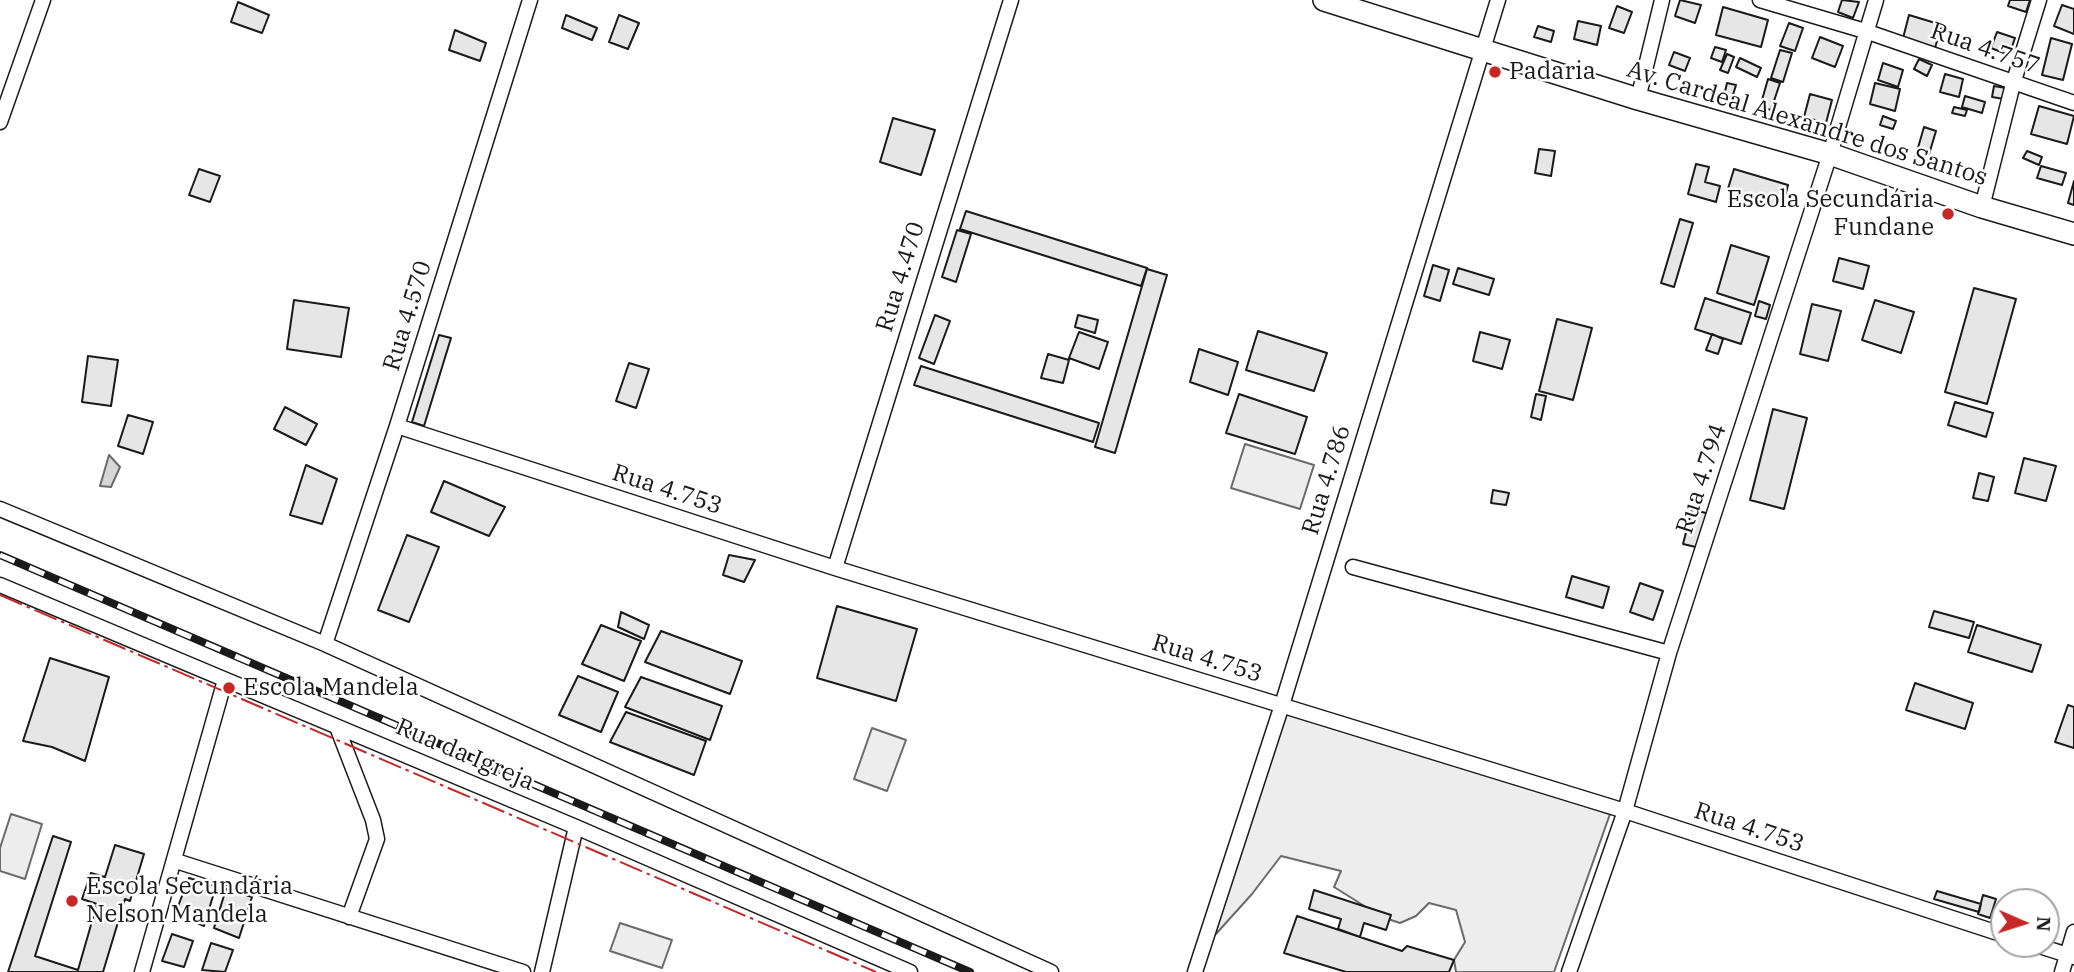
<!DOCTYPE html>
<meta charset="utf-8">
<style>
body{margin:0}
#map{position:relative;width:2074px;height:972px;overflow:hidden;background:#fff;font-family:"IBM Plex Serif",serif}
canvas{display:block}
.north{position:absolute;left:1990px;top:888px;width:70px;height:70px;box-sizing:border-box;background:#fff;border:2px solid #a3a3a3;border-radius:50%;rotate:93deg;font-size:19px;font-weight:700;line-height:28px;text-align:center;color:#1a1a1a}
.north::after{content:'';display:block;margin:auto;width:24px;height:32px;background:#c62828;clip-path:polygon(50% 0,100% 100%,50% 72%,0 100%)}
</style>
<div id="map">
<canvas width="2074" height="972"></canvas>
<div class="north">N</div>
</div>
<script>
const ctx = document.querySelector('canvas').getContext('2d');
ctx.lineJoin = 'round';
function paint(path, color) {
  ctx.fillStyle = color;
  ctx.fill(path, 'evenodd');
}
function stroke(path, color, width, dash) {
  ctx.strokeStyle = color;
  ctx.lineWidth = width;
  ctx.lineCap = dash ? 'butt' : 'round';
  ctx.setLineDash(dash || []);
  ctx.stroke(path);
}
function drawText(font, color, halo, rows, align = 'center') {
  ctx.font = font + ' "IBM Plex Serif",serif';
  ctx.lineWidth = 5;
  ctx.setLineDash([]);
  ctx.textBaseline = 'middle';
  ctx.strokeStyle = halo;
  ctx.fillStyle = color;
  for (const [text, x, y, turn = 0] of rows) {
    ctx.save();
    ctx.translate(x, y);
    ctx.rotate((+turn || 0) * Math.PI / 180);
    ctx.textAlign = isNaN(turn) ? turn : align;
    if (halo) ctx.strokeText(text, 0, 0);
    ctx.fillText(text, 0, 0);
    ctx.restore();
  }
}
const built = new Path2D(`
 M1245 444 1314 465 1300 509 1231 488Z
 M1282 705 1610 814 1554 972H1456L1454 960 1465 942 1456 910 1429 903 1416 916 1400 923 1382 917 1334 887 1341 871 1281 856 1252 894 1215 935Z
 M872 728 906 740 887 791 854 779Z
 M11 814 42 824 25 879 0 871V848Z
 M620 923 672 940 662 968 610 951Z`);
paint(built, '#ededed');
stroke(built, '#6a6a6a', 2);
const water = new Path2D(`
 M109 455 120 467 111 487 100 486Z`);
paint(water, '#d7d7d7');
stroke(water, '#6a6a6a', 2);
const building = new Path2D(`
 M1680 0 1701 5 1695 23 1675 16Z
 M1842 0 1859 2 1853 18 1838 12Z
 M2010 0H2030L2026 12 2008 6Z
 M238 2 269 15 262 33 231 22Z
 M2062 5 2074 9V34L2054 26Z
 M1617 6 1632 12 1624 33 1609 28Z
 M1723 7 1768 20 1761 47 1716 35Z
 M566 15 597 28 592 40 562 28Z
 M619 15 639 23 628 49 609 42Z
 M1909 15 1942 25 1934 51 1902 42Z
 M1578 21 1601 26 1597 45 1574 39Z
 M1789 23 1803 28 1795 51 1780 46Z
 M1538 26 1554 31 1551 42 1534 37Z
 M455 30 486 43 480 61 449 50Z
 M1997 32 2015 38 2009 55 1991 48Z
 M1820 37 1843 46 1835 67 1812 58Z
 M2051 38 2072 44 2063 80 2042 75Z
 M1715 47 1726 50 1722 62 1711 58Z
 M1780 50 1792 53 1783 82 1771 78Z
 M1674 52 1690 58 1685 71 1669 65Z
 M1727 54 1734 57 1728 73 1720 70Z
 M1740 58 1761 68 1757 77 1736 67Z
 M1919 59 1932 65 1927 76 1914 69Z
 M1883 63 1903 70 1898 87 1878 80Z
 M1945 74 1963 79 1959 97 1940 92Z
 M1768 79 1780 83 1771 110 1760 107Z
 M1727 83 1736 85 1732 98 1724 96Z
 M1875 83 1900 89 1895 111 1870 104Z
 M1994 86 2006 88 2004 99 1992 97Z
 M1810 94 1832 100 1826 123 1804 117Z
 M1965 96 1985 102 1982 113 1962 107Z
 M2039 106 2074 116 2067 144 2031 134Z
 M1954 107 1967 110 1965 116 1952 113Z
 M1883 116 1896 121 1893 129 1880 125Z
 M893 118 935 130 921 175 880 162Z
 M1924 127 1936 131 1927 161 1915 158Z
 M1539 149 1555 151 1551 176 1535 173Z
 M2027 151 2042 157 2039 165 2023 158Z
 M1696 164 1709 167 1705 182 1720 186 1716 202 1688 194Z
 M2041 166 2066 173 2062 185 2037 178Z
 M199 169 220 176 210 202 189 195Z
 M1734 169 1788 185 1782 208 1727 192Z
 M2074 181V205L2068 203Z
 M966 211 1147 268 1141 286 960 229Z
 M1680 219 1693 223 1674 287 1661 283Z
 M957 230 971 234 956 282 942 277Z
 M1731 245 1769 257 1754 305 1717 293Z
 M1839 258 1869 266 1863 289 1833 281Z
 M1433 265 1449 270 1440 301 1424 296Z
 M1458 268 1494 279 1489 295 1453 284Z
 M1147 269 1167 275 1115 453 1095 447Z
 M1974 288 2016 299 1987 404 1945 392Z
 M1705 298 1751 313 1741 344 1695 329Z
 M294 300 349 308 341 357 287 349Z
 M1875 300 1914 312 1901 353 1862 340Z
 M1759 301 1770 305 1766 319 1755 316Z
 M1812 304 1841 311 1828 361 1800 354Z
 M935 315 950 321 934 364 919 358Z
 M1078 315 1098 320 1095 333 1075 327Z
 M1557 319 1592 328 1573 400 1539 391Z
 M1258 331 1327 353 1314 391 1246 370Z
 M1079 332 1108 342 1099 369 1069 358Z
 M1480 332 1510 340 1502 369 1473 361Z
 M1712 334 1723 339 1718 354 1706 350Z
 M439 335 451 338 424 426 412 422Z
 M1199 349 1238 362 1228 395 1190 382Z
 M1048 354 1069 360 1063 383 1041 378Z
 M88 356 118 360 111 406 82 402Z
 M629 363 649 369 636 408 616 401Z
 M921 366 1099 423 1093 442 914 385Z
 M1239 394 1307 417 1295 454 1226 433Z
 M1536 394 1546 396 1541 420 1531 417Z
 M1955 402 1993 413 1986 437 1948 425Z
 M285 407 317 424 306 445 274 429Z
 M1773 409 1807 418 1784 509 1750 500Z
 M128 415 153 422 143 454 118 446Z
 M2024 458 2056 466 2046 501 2015 493Z
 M306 465 337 479 322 524 290 515Z
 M1979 473 1994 477 1988 501 1973 498Z
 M444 481 505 507 489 536 431 512Z
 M1493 490 1509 493 1506 505 1491 503Z
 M1692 509 1709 514 1700 548 1683 544Z
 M407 535 439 547 409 622 378 610Z
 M729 555 755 560 744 582 723 575Z
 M1572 576 1609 587 1603 608 1566 597Z
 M1640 583 1663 591 1653 620 1630 612Z
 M837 606 917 629 896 701 817 678Z
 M1934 611 1974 622 1969 638 1929 627Z
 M621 612 649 625 644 639 618 627Z
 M601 625 641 641 624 681 582 664Z
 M1977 625 2041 645 2032 672 1968 652Z
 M661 631 742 661 730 694 645 662Z
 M50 658 109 677 85 761 52 747 23 741Z
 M578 676 618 692 601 732 559 715Z
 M641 677 722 706 710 740 625 707Z
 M1915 683 1973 703 1965 729 1906 710Z
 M2068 705 2074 707V748L2055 742Z
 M626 712 706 741 694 775 610 742Z
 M53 836 71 842 35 956 78 970 97 904 82 899 91 873 105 877 115 845 144 854 130 901 125 899 103 972H8Z
 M189 878 216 886 204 926 175 914Z
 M226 889 252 897 239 938 214 928Z
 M1314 890 1391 915 1386 930 1364 923 1360 937 1338 929 1341 919 1309 909Z
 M1937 891 1981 904 1979 912 1934 899Z
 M1983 895 1996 899 1990 918 1978 914Z
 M1297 916 1402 951 1407 946 1454 960 1449 972H1346L1284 953Z
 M172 934 193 941 184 967 162 961Z
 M211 943 233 950 225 972 202 970Z`);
paint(building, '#e6e6e6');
stroke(building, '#1a1a1a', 2);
const street = new Path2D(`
 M1760 0 1865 31 2074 103
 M1638 99 1662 0
 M0 122 43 0
 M1982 207 2013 84 2039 0
 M397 426 835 568 1625 811 2004 935
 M0 509 325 644 1051 972
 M1353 567 1669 653
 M835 568 1011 0
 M0 585 576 827 910 972
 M325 644 397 426 530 0
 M337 727 373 820 377 839 349 917
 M176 861 523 972
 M2033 944 2074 957
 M142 972 225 680
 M542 972 576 827
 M1195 972 1282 705 1498 0
 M1569 972 1625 811 1669 653 1830 154 1876 0
 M2062 972 2074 932`);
const secondary = new Path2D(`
 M1324 0 1638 99 1830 154 1982 207 2074 234`);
stroke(street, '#1a1a1a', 17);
stroke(secondary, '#1a1a1a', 24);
stroke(street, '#fff', 14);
stroke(secondary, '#fff', 21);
const rail = new Path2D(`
 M0 555 970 972`);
stroke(rail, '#1a1a1a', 8);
stroke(rail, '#fff', 5, [16]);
stroke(new Path2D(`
 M0 595 876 972`), '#c62828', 2, [24, 5, 3.5, 5]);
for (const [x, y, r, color] of [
 [1495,72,7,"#c62828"],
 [1948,214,7,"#c62828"],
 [229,688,7,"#c62828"],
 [72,901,7,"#c62828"]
]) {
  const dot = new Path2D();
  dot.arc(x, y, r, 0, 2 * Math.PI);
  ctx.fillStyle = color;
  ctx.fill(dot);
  stroke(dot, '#fff', 2.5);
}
drawText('24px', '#1a1a1a', '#fff', [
 ["Rua 4.757",1985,49,19],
 ["Av. Cardeal Alexandre dos Santos",1807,124,17],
 ["Rua 4.470",901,277,-73],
 ["Rua 4.570",408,316,-73],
 ["Rua 4.794",1702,479,-72],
 ["Rua 4.786",1327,480,-73],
 ["Rua 4.753",667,490,18],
 ["Rua 4.753",1207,659,17],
 ["Rua da Igreja",465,755,23],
 ["Rua 4.753",1749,828,18]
]);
drawText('24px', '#1a1a1a', '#fff', [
 ["Padaria",1509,72],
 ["Escola Secundária",1934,200,"right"],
 ["Fundane",1934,228,"right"],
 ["Escola Mandela",243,688],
 ["Escola Secundária",86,887],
 ["Nelson Mandela",86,915]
], 'left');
</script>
